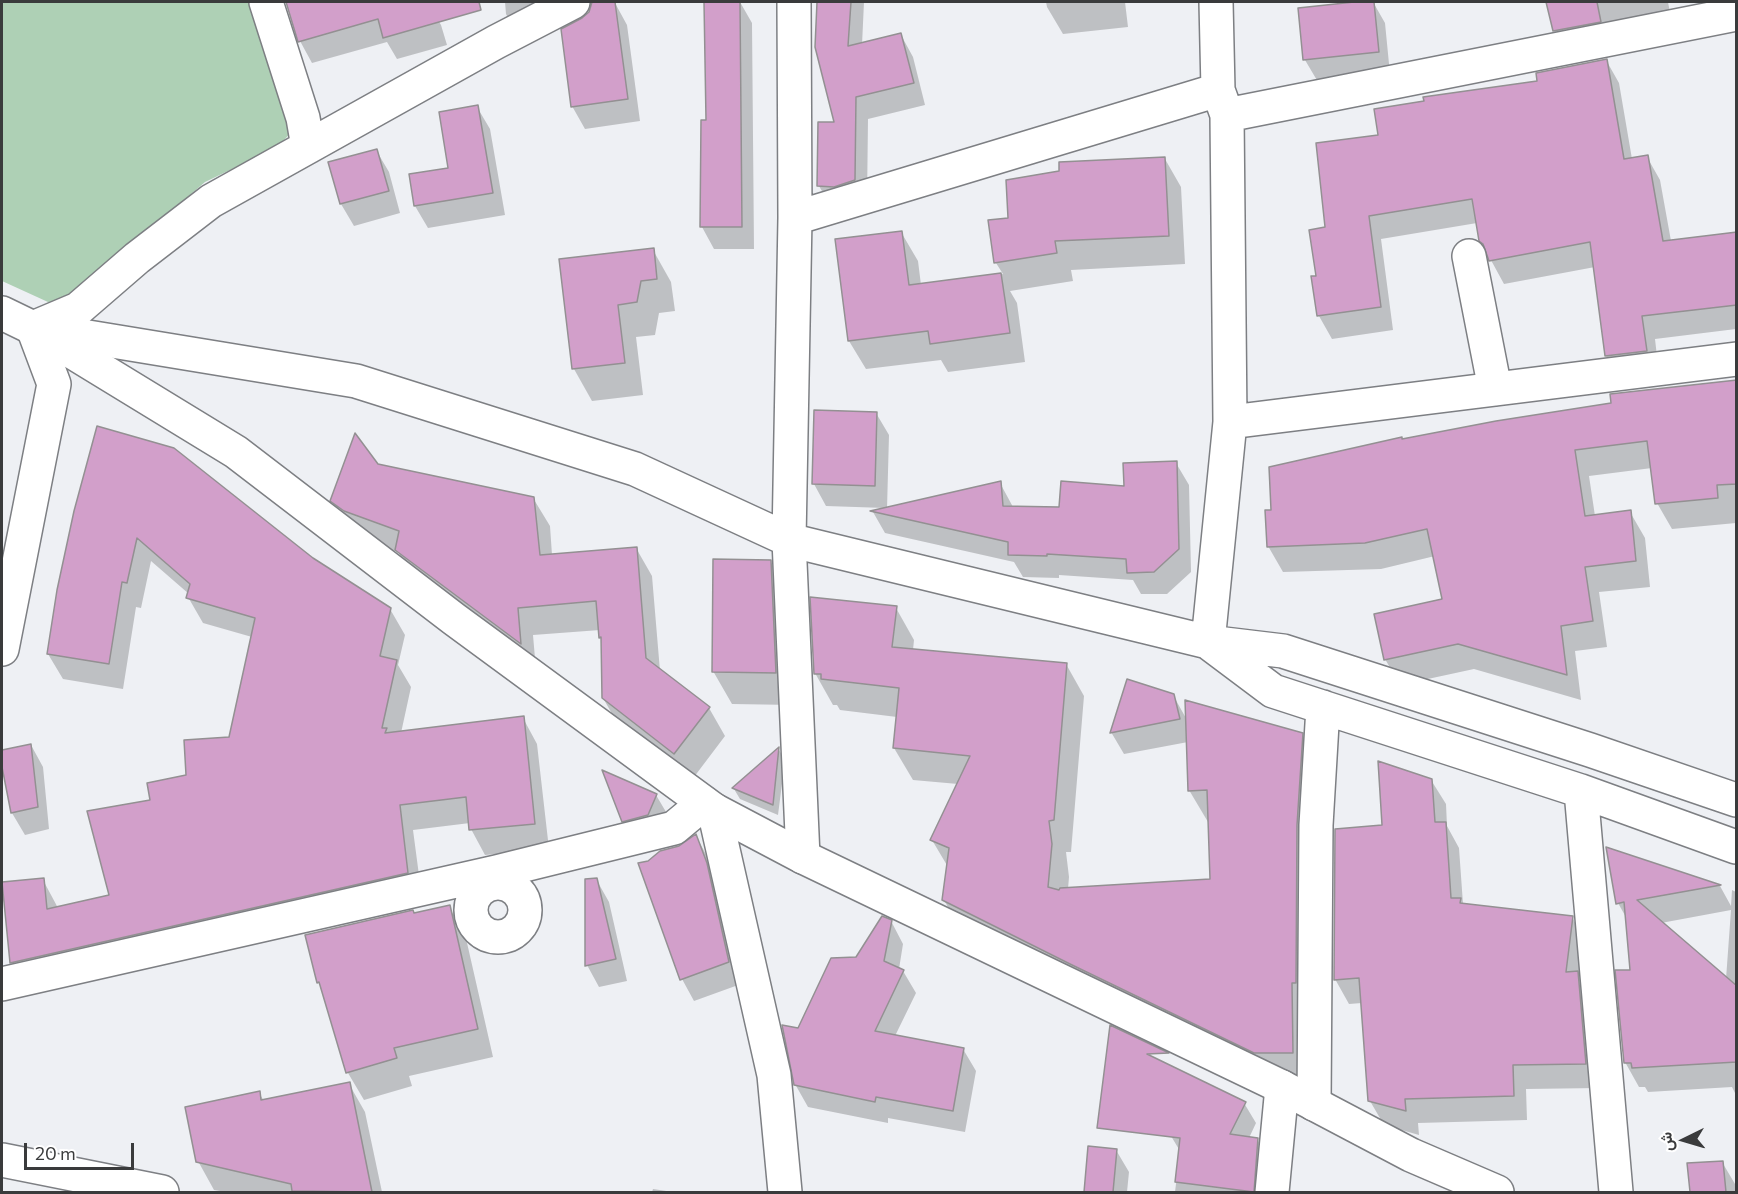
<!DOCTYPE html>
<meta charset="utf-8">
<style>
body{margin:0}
#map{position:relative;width:1738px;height:1194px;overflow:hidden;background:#eef0f4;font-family:Commissioner,Vazirmatn,sans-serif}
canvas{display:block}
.frame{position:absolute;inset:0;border:3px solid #3a3b3c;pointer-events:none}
.north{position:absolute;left:1654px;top:1110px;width:60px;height:60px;-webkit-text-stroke:4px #fff;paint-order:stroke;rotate:265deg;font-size:16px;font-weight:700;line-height:24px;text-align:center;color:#3a3b3c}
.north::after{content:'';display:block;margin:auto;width:21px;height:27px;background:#3a3b3c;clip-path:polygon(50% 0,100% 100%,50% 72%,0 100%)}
.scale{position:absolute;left:24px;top:1143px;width:110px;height:27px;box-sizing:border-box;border:3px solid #3a3b3c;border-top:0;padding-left:8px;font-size:18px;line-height:21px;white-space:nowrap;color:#3a3b3c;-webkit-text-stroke:4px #fff;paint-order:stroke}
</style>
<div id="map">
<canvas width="1738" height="1194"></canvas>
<div class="frame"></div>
<div class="north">ش</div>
<div class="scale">20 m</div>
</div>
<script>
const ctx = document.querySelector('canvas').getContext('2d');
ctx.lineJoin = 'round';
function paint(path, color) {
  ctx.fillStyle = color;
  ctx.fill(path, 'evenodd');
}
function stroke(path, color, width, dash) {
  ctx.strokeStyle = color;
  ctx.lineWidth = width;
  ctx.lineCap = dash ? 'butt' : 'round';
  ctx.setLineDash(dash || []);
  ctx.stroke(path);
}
paint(new Path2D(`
 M2 2H257L293 130 278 147 205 182 67 301 48 302 2 281Z`), '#aed0b5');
paint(new Path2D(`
 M287 2H427L441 25 447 45 397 59 387 42 312 63 300 41Z
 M505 2H601L602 10 615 3 627 25 640 121 585 129 572 106 583 20 597 8 587 5 518 36 506 14Z
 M706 2H740L752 23 754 249H714L702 227 708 122Z
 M819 2H864L862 45 901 35 913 57 925 105 868 119 867 202 832 208 819 186 836 124 816 47Z
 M1046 2H1125L1128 27 1063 34 1047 7Z
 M1373 2 1385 23 1390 74 1318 82 1305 60 1299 9Z
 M1547 2H1668L1673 29 1566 51 1554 31Z
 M1606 60 1619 83 1632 159 1647 157 1660 180 1671 241 1736 232V329L1655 339 1659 374 1620 379 1606 356 1595 267 1504 284 1480 240 1477 223 1381 239 1393 330 1332 339 1319 316 1318 277 1327 228 1380 136Z
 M477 107 490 129 505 215 428 228 415 206 410 175 450 169Z
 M376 150 389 172 400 213 354 226 341 204 330 163Z
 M1165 159 1181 187 1185 264 1071 270 1073 281 1010 291 1017 303 1025 362 948 372 941 360 866 369 849 341 837 240 901 232 918 261 921 285 1003 274 996 263 1009 219Z
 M653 250 671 282 675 311 659 313 655 335 636 337 643 395 592 401 574 369Z
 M1736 382V523L1672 529 1657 503 1652 468 1589 476 1595 516 1630 512 1645 538 1650 587 1599 592 1607 647 1575 651 1581 700 1474 669 1400 685 1385 659 1444 600 1435 556 1381 569 1283 572 1268 546 1273 511 1403 441Z
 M876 413 889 435 887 509 1000 483 1013 507 1061 508 1126 488 1176 463 1189 485 1191 572 1167 594H1141L1133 580 1059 575V578L1023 577 1014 562 885 533 873 512 885 508 826 506 814 484Z
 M377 466 533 498 550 526 552 555 636 548 652 576 660 671 709 708 725 736 691 781 619 726 603 698V642L600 630 533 635 536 670 413 578 398 552 361 539 348 529 332 500Z
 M75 511 312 559 390 609 405 635 398 665 411 687 401 733 523 718 537 744 549 849 485 855 471 829 470 823 413 830 422 898 26 988 11 963 43 880 58 908 111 896 152 802 187 776 230 738 252 637 203 623 188 597 189 594 151 561 141 608 136 607 123 689 63 679 48 654Z
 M770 561 789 594 794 705 732 704 713 671Z
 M896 608 914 640 913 650 1066 664 1084 696 1071 852H1066L1069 877 1068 889 1212 880 1210 822H1208L1189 790 1188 742 1124 754 1111 732 1173 695 1187 720 1302 734 1320 766 1310 1084 962 932 944 900 948 867 932 840 958 784 913 780 894 748 897 717 840 710 837 705H833L815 673Z
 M31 745 43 767 49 829 25 835 12 813 2 752Z
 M779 750 785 760 778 815 740 799 734 789Z
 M1431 780 1446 804 1447 826 1459 848 1463 904 1572 917 1586 942 1599 1088 1526 1089 1527 1120 1418 1123 1419 1135 1384 1125 1370 1101 1362 1003 1349 1004 1335 979 1384 826Z
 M656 795 669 817 636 843 623 821Z
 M696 836 708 858 741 984 694 1001 682 979 649 862 680 847Z
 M1608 849 1720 886 1731 906 1732 890 1736 892V1095L1732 1087 1648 1092 1645 1087H1639L1625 1062 1632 971 1627 919 1618 903ZM1731 910 1726 979 1661 923Z
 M596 879 609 902 627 981 599 987 587 965Z
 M449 907 465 934 493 1057 409 1076 412 1086 364 1100 348 1073 324 992 318 982 307 936Z
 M891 921 903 944 899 969 903 971 916 993 895 1036 963 1049 976 1071 965 1132 888 1118V1123L808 1107 795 1084 799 1030 857 959Z
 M349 1084 365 1112 382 1192H226L214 1190 198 1161 259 1093 264 1101Z
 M1244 1103 1256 1123 1249 1138 1257 1139 1269 1160 1266 1192H1175L1180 1151 1171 1136Z
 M1090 1147 1116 1150 1129 1172 1127 1192H1085Z
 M1722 1162 1735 1184 1736 1192H1691L1689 1165Z
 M653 1189 673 1192H652Z`), '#0003');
const building = new Path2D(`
 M286 2H479L481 10 383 38 378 19 298 42Z
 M592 2H615L628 99 571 107 561 29 582 18 589 12Z
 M704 2H740L742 227H700L701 120H706Z
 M817 2H851L848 46 901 33 914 83 856 97 855 180 834 187 817 186 818 122H834L815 47Z
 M1354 2H1374L1379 52 1303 60 1298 8Z
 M1546 2H1597L1601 22 1553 31Z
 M1607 59 1624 159 1648 155 1663 241 1737 232V305L1642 316 1647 351 1605 356 1590 242 1489 261 1483 244 1479 241 1472 199 1369 216 1381 307 1317 316 1311 276H1316L1309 230 1325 227 1316 143 1378 135 1374 109 1424 101 1423 97 1537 81 1536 73Z
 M478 105 493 193 414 206 409 174 448 168 439 112Z
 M377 149 389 191 340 204 328 162Z
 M1165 157 1169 236 1055 241 1057 253 994 263 988 220 1008 218 1006 180 1059 171V162Z
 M902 231 909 285 1001 273 1010 333 930 344 928 331 848 341 835 239Z
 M654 248 657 279 641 281 637 302 618 305 625 363 572 369 559 259Z
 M1737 380V484L1717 485 1718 498 1655 504 1647 441 1575 450 1585 516 1631 510 1636 561 1585 567 1593 621 1561 626 1567 675 1458 644 1384 660 1374 614 1442 599 1427 529 1365 543 1267 547 1265 510H1271L1269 467 1402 437V439L1496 421 1611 403 1610 394Z
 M814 410 877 412 875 486 812 484Z
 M97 426 174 448 313 558 391 608 380 656 397 660 382 728H387L385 733 524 716 535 824 469 830 466 797 400 805 408 873 10 963 2 882 44 878 47 909 109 895 87 811 150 800 147 783 186 775 184 740 229 737 255 618 186 598 190 584 137 538 127 583 122 582 109 664 47 654 57 590 74 511Z
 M355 433 378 464 534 497 540 555 637 547 646 658 710 707 674 754 602 698 601 637 599 638 596 601 518 608 521 644 395 550 399 531 344 511 330 501Z
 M1177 461 1179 549 1154 572 1127 573 1126 559 1047 554V556L1008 555V542L870 511 1001 481 1003 506 1059 507 1061 481 1124 486 1123 463Z
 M713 559 771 560 776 673 712 672Z
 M810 597 897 606 892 647 1067 663 1054 820 1049 821 1052 844 1048 887 1059 890 1060 888 1210 879 1207 790 1188 791 1185 700 1303 733 1297 825 1296 983H1292L1293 1053H1254L1070 964 942 900 949 848 930 840 970 756 893 748 899 688 821 679V674H814Z
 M1127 679 1174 694 1180 719 1110 733Z
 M31 744 38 807 11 813 2 767V750Z
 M779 747 773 805 732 788Z
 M1378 761 1432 779 1435 822H1446L1451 898H1461L1460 903 1573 916 1566 972 1578 971 1586 1064 1513 1065 1514 1096 1405 1099 1406 1111 1368 1101 1359 978 1334 980 1335 829 1382 825Z
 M602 770 657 794 648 815 622 822Z
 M696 834 707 863 729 962 680 980 638 863 648 861 660 851 679 846Z
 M1606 847 1721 885 1637 900 1737 986V1062L1632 1068 1631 1063H1624L1615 970H1630L1624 902 1616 904Z
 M597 878 616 959 585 966V879Z
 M450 905 478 1029 394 1048 397 1058 346 1073 319 982 317 983 305 935 413 910 414 913Z
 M882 916 892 920 884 961 904 970 875 1031 964 1048 953 1111 876 1097 875 1102 794 1085 782 1025 798 1028 831 958 856 957Z
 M1110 1025 1169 1053 1147 1054 1246 1102 1230 1134 1258 1138 1254 1192 1175 1182 1180 1138 1097 1128Z
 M350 1082 372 1192 292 1191 291 1184 196 1162 185 1107 260 1091 261 1100Z
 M1088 1146 1117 1149 1113 1192H1084Z
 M1723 1161 1726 1192H1690L1687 1163Z`);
paint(building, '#d29fca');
stroke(building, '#939092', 1.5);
const street = new Path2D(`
 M266 2 303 118 308 147
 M794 2 795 218 789 540 803 857
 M1227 115 1736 14
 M795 218 1218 90
 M1469 256 1495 389
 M33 328 356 381 635 469 789 540 1208 642 1283 651 1590 750 1736 800
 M33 328 78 309 137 258 211 201 496 42 573 2
 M1230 422 1736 359
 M1208 642 1230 422 1227 115 1218 90 1216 2
 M1209 643 1273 691 1581 791 1736 847
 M2 649 54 384 33 328
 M1581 791 1616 1192
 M714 810 774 1075 785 1192
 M471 910a27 27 0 1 1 54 0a27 27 0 1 1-54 0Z
 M2 984 496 872 674 828 704 803
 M1314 1104 1316 825 1323 707
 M2 1160 162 1192
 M1272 1192 1282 1087`);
const secondary = new Path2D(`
 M2 313 33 328 236 452 454 619 714 810 803 857 1282 1087 1411 1155 1497 1192`);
stroke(street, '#7d7f83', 36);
stroke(secondary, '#7d7f83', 36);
stroke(street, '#fff', 33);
stroke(secondary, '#fff', 33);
</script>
